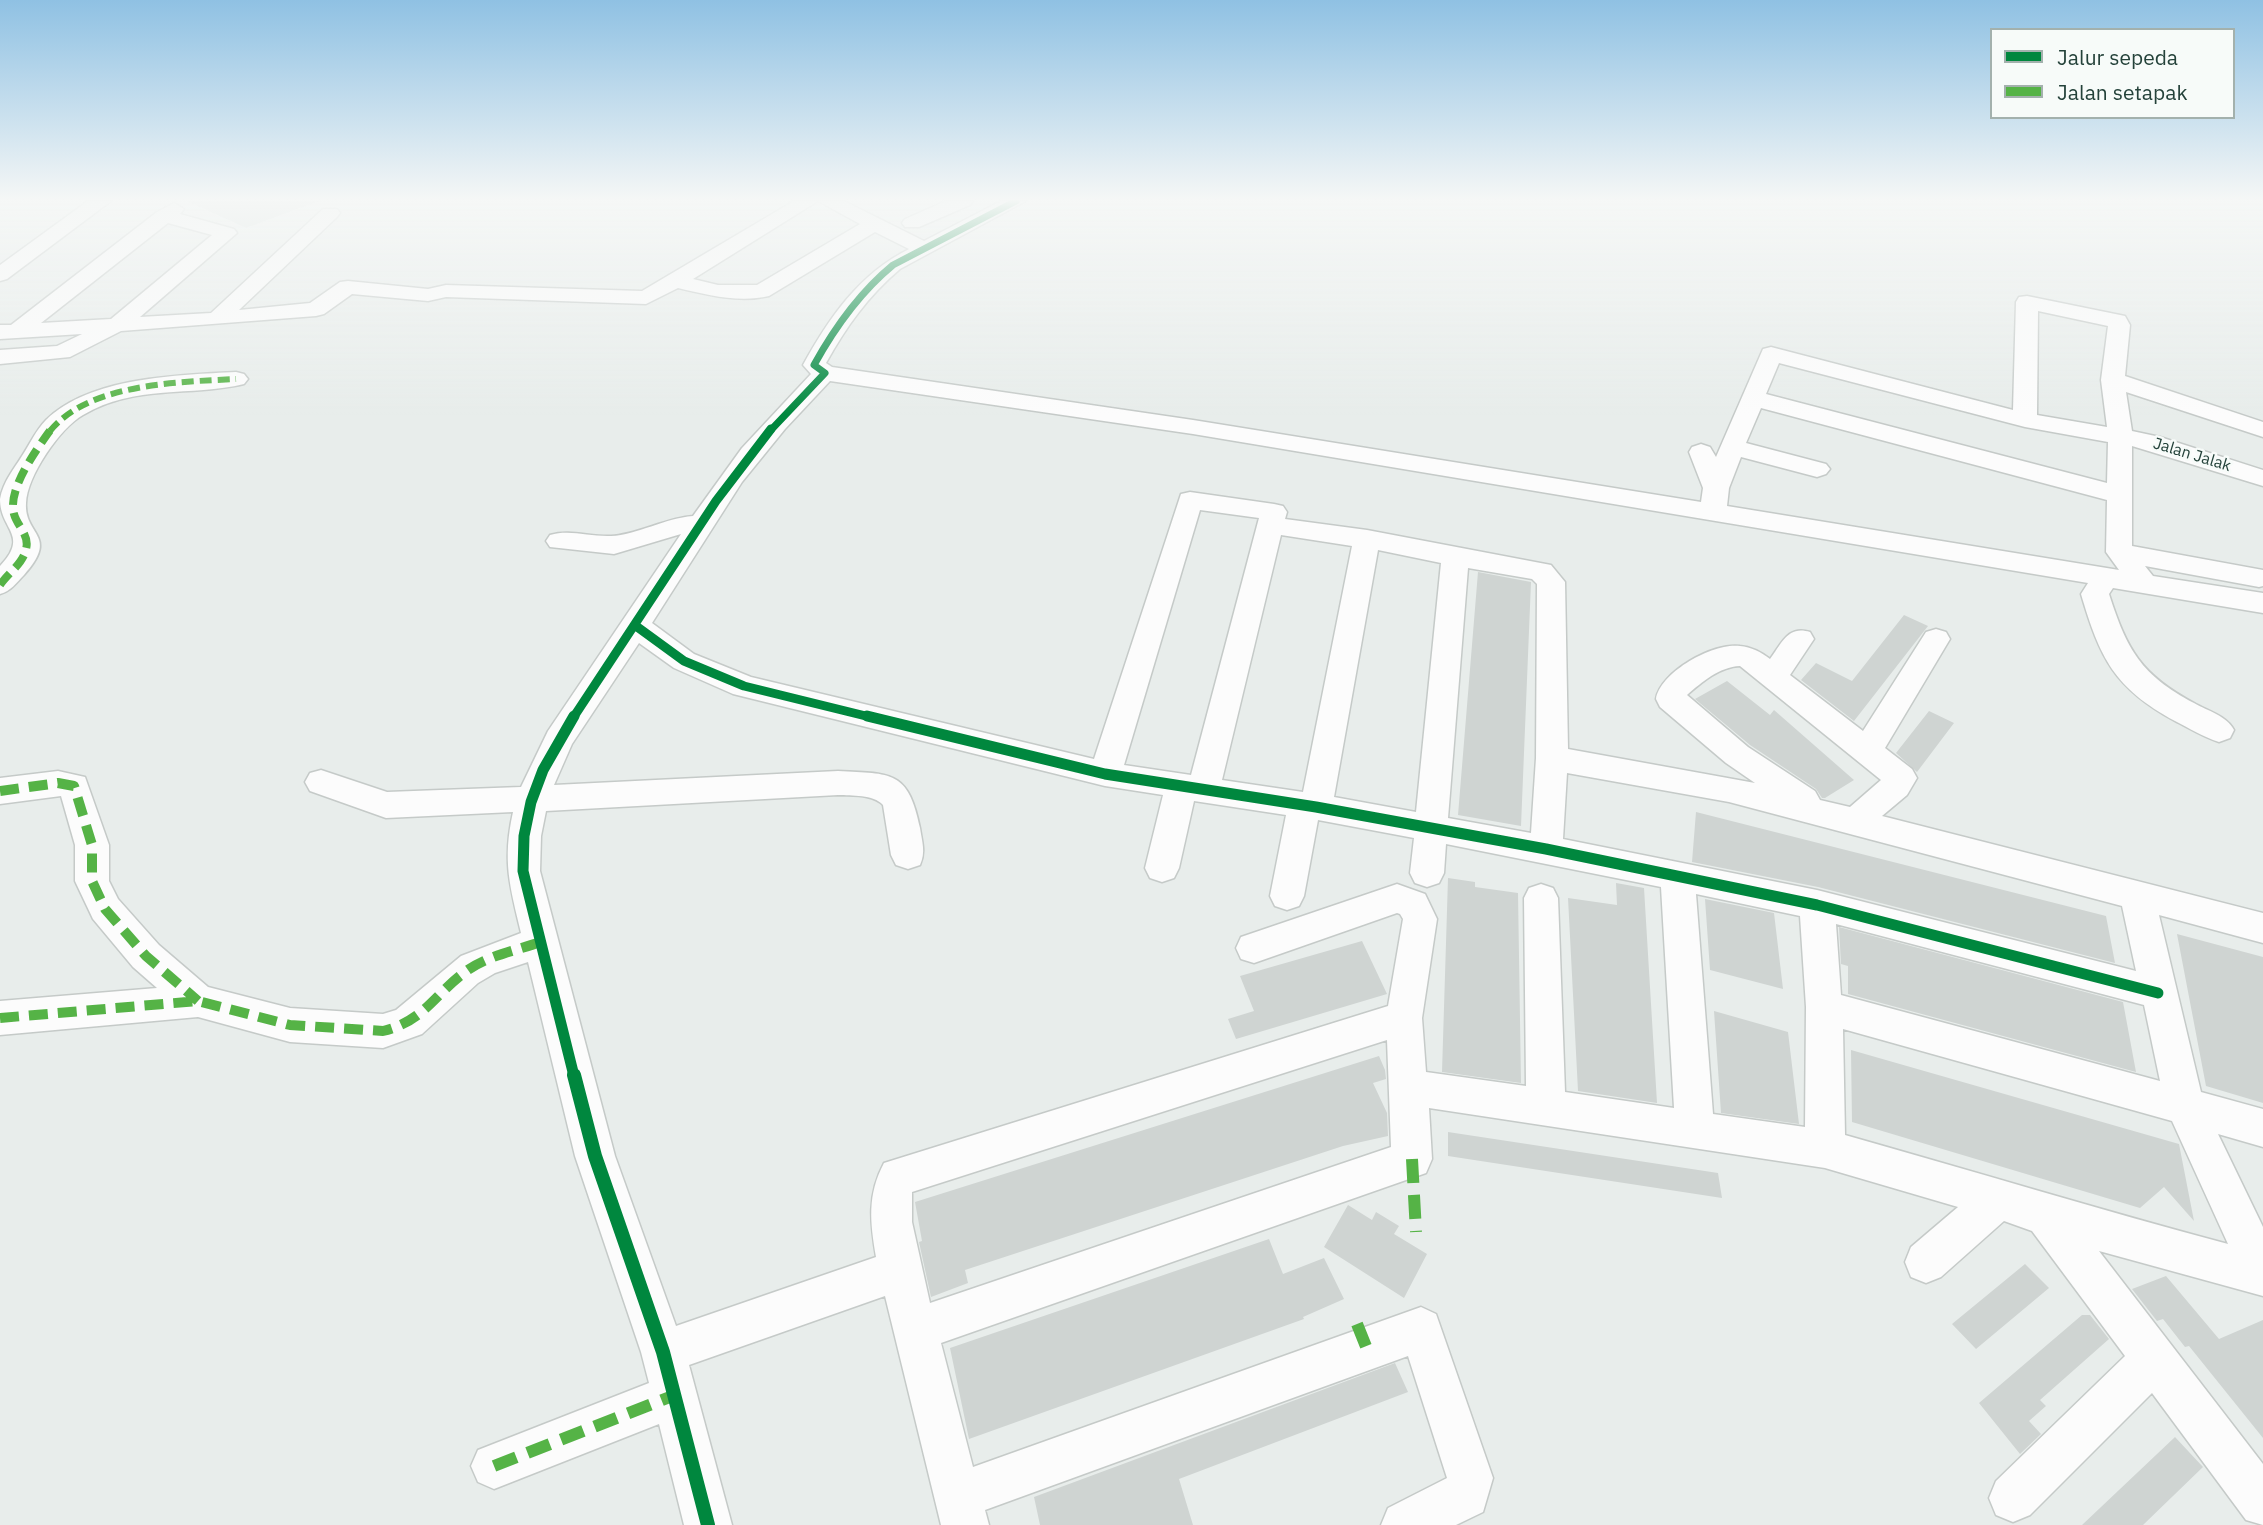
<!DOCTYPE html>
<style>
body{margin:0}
#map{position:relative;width:2263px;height:1525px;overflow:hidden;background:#e8edeb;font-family:"IBM Plex Sans",sans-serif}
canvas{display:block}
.legend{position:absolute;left:1990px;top:28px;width:245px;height:91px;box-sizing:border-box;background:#f7fbf9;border:2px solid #a3b1ad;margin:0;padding:9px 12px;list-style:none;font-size:21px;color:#24423a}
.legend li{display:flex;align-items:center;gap:14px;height:35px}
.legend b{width:35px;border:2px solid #a3b1ad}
</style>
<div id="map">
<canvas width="2263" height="1525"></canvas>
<ul class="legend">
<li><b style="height:9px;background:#00873e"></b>Jalur sepeda</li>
<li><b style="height:9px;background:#55b346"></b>Jalan setapak</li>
</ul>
</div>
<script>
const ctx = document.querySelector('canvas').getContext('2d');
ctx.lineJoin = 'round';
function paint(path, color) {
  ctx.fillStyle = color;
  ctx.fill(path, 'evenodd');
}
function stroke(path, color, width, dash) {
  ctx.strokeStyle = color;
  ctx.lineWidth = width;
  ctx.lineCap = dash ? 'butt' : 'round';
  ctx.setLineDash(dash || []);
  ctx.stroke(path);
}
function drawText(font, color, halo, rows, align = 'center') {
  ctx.font = font + ' "IBM Plex Sans",sans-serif';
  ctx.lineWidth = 5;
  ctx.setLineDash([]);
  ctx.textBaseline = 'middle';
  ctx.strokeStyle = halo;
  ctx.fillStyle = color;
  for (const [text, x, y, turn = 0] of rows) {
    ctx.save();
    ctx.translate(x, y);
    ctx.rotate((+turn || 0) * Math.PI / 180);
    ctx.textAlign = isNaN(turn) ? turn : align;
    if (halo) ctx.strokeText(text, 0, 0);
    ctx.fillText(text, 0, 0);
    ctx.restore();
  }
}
paint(new Path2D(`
 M187 201H319L246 228Z`), '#d6dedb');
paint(new Path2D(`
 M1478 572 1531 582 1521 826 1458 815Z
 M1904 615 1928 626 1854 721 1801 680 1816 663 1852 681Z
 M1727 681 1770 715 1774 710 1854 780 1825 798H1822L1816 789 1750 745 1695 699Z
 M1929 711 1954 723 1917 772 1896 753Z
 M1696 812 2106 916 2115 963 1818 887 1692 862Z
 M1448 878 1475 882V887L1518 893 1521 1083 1442 1072Z
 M1616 883 1644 888 1657 1103 1578 1091 1568 898 1617 905Z
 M1705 899 1774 913 1783 989 1710 970Z
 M1839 927 2123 1002 2136 1072 1848 994V966L1841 964Z
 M2177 934 2263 957V1103L2206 1086Z
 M1362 941 1387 994 1236 1039 1228 1019 1254 1011 1240 976Z
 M1714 1011 1788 1032 1799 1124 1721 1113Z
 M1851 1050 2179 1144 2194 1221 2164 1187 2140 1208 1852 1122Z
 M1379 1056 1385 1070 1386 1079 1373 1083 1387 1113 1388 1136 1343 1146 965 1270 968 1283 931 1297 919 1242 922 1241 915 1202Z
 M1448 1132 1718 1173 1722 1198 1448 1156Z
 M1348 1205 1372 1220 1376 1212 1399 1226 1394 1234 1427 1254 1404 1298 1324 1247Z
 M1269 1239 1283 1274 1324 1258 1344 1299 1303 1317 1304 1319 969 1439 950 1348Z
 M2025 1264 2049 1288 1976 1349 1952 1324Z
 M2166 1276 2219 1339 2263 1320V1438L2189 1346 2185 1347 2163 1319 2157 1321 2132 1289Z
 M2082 1315H2090L2109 1339 2040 1400 2046 1406 2029 1421 2041 1434 2020 1454 1979 1403Z
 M1395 1363 1408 1392 1179 1479 1193 1525H1040L1034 1497Z
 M2175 1437 2203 1467 2143 1525H2082Z`), '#cfd4d2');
const minor = new Path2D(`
 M88 201H111L7 279 0 281V265Z
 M794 201H818L693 279 718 285H757L860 224 818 201H844L924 241 1001 201H1026L900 269C868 296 846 327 826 363L832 367 1193 420 1701 502 1703 488 1689 452 1692 447 1701 444 1710 447 1716 457 1763 349 1771 347 2013 410 2016 302 2019 297 2027 296 2125 316 2130 325 2125 376 2263 422V437L2126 392 2132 431 2160 437 2263 470V486L2132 446V546L2263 570V586L2259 587 2145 566 2153 576 2263 593V613L2113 588 2109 594C2127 650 2141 675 2194 703 2208 711 2227 716 2234 730L2230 738 2219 742C2203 737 2189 728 2175 721 2114 688 2100 658 2081 594L2088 583 1193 434 830 381 785 429 742 482 652 623 694 654 751 677 1094 759 1181 494 1190 492 1274 504 1283 506 1287 512 1285 519 1367 530 1551 565 1565 582 1568 749 1755 783 1726 763 1660 707 1656 699C1660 672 1714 642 1740 646 1751 647 1761 652 1770 659 1782 643 1788 625 1810 632L1814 639 1790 675 1863 731 1926 632 1936 629 1946 632 1950 639 1885 748 1912 769 1917 778 1907 795 1882 816 2263 913V943L2159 915 2201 1092 2263 1109V1147L2218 1134 2263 1227V1296L2099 1251 2263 1464V1525L2246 1520 2152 1393 2030 1515 2013 1522 1996 1515 1989 1498 1996 1481 2125 1356 2032 1231 2004 1221 1941 1277 1926 1283 1911 1277 1905 1262 1911 1247 1958 1207 1825 1168 1429 1108 1432 1159 1426 1173 941 1343 973 1467 1421 1307 1436 1314 1493 1478 1483 1512 1456 1525H1381L1388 1508 1447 1478 1408 1356 985 1510 989 1525H941L885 1296 689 1365 732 1525H684L659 1424 494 1489 478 1482 471 1466 478 1450 649 1383 641 1352 575 1156 528 962 495 973 478 983 422 1034 383 1048 290 1042 198 1017 0 1035V1001L157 988 133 967 93 919 75 881V845L61 796 0 804V778L58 771 85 777 109 845V881L118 899 159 945 208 987 290 1008 383 1014 396 1010 461 956 521 933C510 887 502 861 513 812L386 818 310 791 305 782 310 773 321 770 387 792 521 787 548 731 681 534 614 554 550 547 546 541 550 535C570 529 590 537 611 536 637 535 665 518 693 516L742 448 811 374 803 365C829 318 859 274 909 249L875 232 769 296C739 303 707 295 678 288L646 304 446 297 428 301 352 294 324 314 316 316 121 331 70 357 0 364V350L57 346 82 334 0 339V325H11L157 212 174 203 184 209 180 214 234 229 237 233 140 317 211 313 323 209H337L340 213 337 217 239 310 310 303 340 282 348 281 428 289 446 285 642 291ZM168 223 212 235 111 319 41 323ZM2038 311 2108 326 2101 380 2107 427 2037 415ZM1779 363 2025 427 2108 442 2107 483 1766 394ZM1761 408 2107 500 2106 552 2119 570 1727 506 1729 488 1741 457 1817 477 1826 474 1830 469 1826 464 1746 443ZM1200 510 1259 518 1191 775 1124 765ZM1281 535 1352 546 1303 792 1222 780ZM1378 550 1441 563 1416 812 1334 797ZM1468 568 1532 579 1537 584 1536 758 1531 833 1448 818ZM639 643 674 668 733 694 1105 786 1163 795 1145 868 1150 878 1162 882 1174 878 1179 868 1194 801 1286 815 1270 896 1275 906 1287 910 1299 906 1304 896 1318 820 1414 838 1410 873 1415 883 1427 887 1439 883 1444 873 1446 844 1661 887 1674 1108 1565 1092 1558 898 1553 888 1541 884 1529 888 1524 898 1526 1086 1426 1072 1422 1018 1437 919 1425 894 1397 884 1241 937 1236 948 1241 959 1254 963 1397 913 1400 914 1403 919 1388 1006 884 1163C867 1195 870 1222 876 1257L676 1326 615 1156 540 871 541 836 546 811 838 795C852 796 873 794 883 805L891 855 896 865 908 869 920 865C926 852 922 842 920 828 908 770 892 774 838 771L554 785 572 744ZM1740 666 1881 780 1850 807 1820 800 1815 791 1748 747 1687 695C1702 682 1719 667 1740 666ZM1567 773 1729 802 2122 906 2136 971 1817 890 1563 839ZM1696 894 1800 916 1806 1007 1805 1127 1713 1114ZM1836 924 2144 1005 2160 1081 1841 995ZM1843 1029 2172 1121 2228 1244C2100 1210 1973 1171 1845 1135ZM1387 1040 1391 1147 930 1303 912 1222V1192Z
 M946 201H973L970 205 919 227H905L902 223 905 219Z
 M236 372 244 374 248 379 244 384C191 397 135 384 83 415 60 428 27 476 26 503 24 536 60 535 24 575 16 583 11 591 0 594V566C30 535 0 530 0 499 3 482 14 469 22 456 30 444 36 430 46 420 90 377 178 375 236 372Z`);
stroke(minor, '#c5cac8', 3);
paint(minor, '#fcfcfc');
stroke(new Path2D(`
 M50 431C89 383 179 382 236 379`), '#55b346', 6, [12, 6]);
stroke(new Path2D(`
 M0 585C8 573 23 564 26 549 30 535 17 526 14 514 7 489 37 449 51 429`), '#55b346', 8, [15, 8]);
stroke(new Path2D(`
 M0 791 58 783 74 786 92 845V881L105 909 146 956 198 1001
 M0 1018 198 1001 290 1025 383 1031C424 1021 434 995 465 972 486 956 515 951 540 942`), '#55b346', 10, [19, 10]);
stroke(new Path2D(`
 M1412 1159 1416 1232
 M1357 1324 1367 1349
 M494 1466 675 1395`), '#55b346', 12, [24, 12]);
stroke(new Path2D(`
 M770 431 825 373 814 365C835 327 859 293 893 265L1016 201`), '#00873e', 7);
stroke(new Path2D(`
 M636 626 684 661 744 686 874 718
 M573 718 716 501 771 429`), '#00873e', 9);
stroke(new Path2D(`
 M574 716 543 770 531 802 524 836 523 871 574 1076
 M867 716 1105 774 1316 807 1546 849 1817 905 2158 993`), '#00873e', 11);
stroke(new Path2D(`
 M574 1075 595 1156 663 1352 708 1525`), '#00873e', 14);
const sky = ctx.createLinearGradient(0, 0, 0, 415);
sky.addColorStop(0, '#8fc1e3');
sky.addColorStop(0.48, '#f5f7f6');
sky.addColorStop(1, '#f5f7f600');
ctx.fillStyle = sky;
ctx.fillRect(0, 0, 2263, 415);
drawText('16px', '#24423a', '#f7fbf9', [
 ["Jalan Jalak",2192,455,17]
]);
</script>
